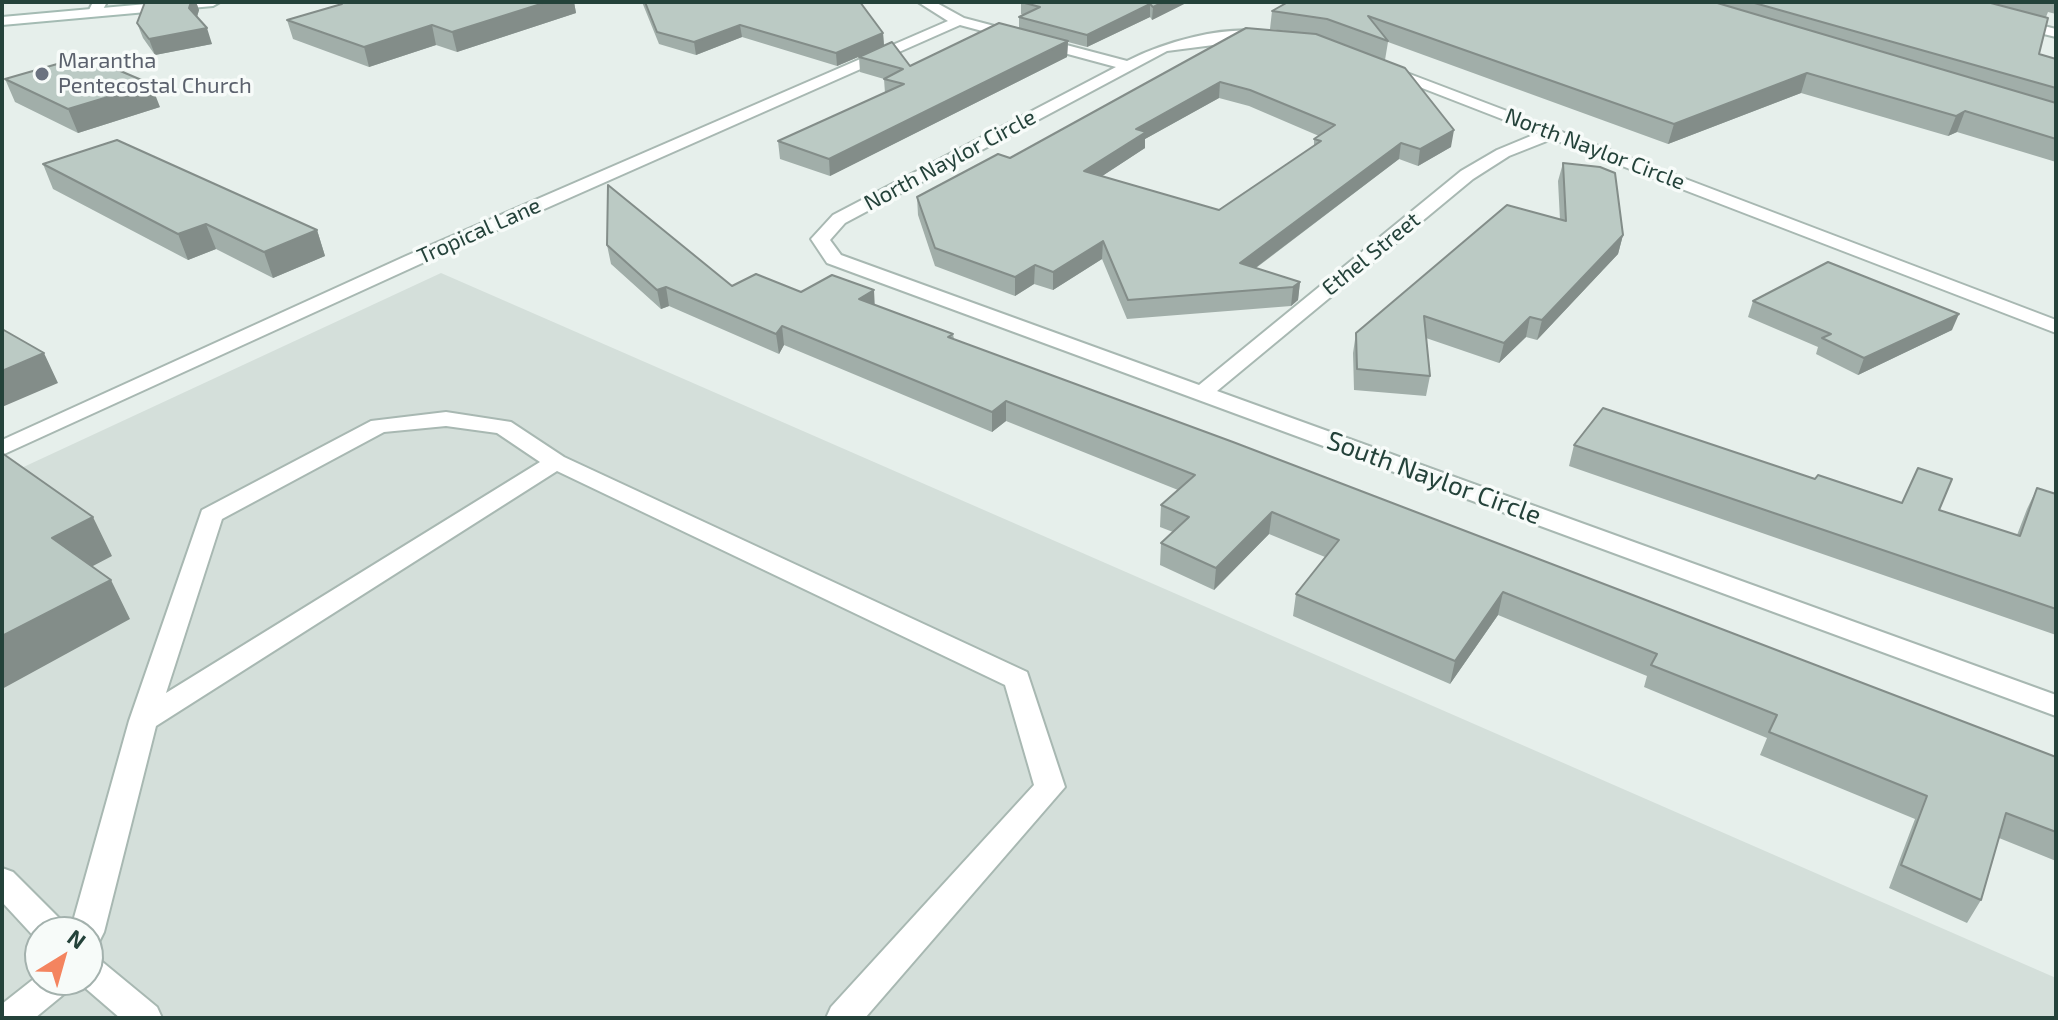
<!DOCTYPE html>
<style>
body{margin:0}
#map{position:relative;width:2058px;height:1020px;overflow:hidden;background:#e6efeb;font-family:"Exo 2",sans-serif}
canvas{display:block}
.frame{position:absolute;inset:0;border:4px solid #24423a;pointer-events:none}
.north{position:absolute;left:24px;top:916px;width:80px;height:80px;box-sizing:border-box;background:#f7fbf9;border:2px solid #a3b1ad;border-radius:50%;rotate:37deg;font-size:22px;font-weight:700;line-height:32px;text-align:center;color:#24423a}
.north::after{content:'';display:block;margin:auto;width:28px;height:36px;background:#f4845f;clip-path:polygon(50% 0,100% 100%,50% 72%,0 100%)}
</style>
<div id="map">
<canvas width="2058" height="1020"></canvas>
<div class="frame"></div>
<div class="north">N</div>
</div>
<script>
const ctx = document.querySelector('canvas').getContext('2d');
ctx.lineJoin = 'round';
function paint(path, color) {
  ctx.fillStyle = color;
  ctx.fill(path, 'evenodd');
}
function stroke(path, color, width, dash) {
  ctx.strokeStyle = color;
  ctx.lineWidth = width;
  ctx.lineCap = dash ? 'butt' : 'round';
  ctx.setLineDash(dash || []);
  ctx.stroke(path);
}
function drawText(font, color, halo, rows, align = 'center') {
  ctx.font = font + ' "Exo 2",sans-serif';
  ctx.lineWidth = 7;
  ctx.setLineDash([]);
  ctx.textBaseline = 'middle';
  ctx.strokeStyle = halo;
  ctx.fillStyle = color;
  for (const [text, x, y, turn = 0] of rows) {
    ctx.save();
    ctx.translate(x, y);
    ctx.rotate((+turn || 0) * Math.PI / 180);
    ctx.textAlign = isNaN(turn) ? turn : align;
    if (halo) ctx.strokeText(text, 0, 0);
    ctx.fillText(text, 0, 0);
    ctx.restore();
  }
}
paint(new Path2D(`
 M441 273 2056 978V1018H19L2 1000V477ZM40 932H88V980H40Z`), '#d4dfda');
const lane = new Path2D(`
 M2016 19 2056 29V37L2011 26V20Z
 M446 412 511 422 564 457 1027 672 1065 787 865 1018H826L831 1007 1034 785 1005 685 557 471 156 726 104 932 99 942 88 945V932H70L129 721 202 510 371 421ZM446 426 497 433 540 462 166 693 222 519 384 432Z
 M2 868 13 872 63 922 68 932H40L39 942 2 902Z
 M88 956 100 960 157 1007 162 1018H120L76 980H88Z
 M40 974V980H74L69 990 35 1018H2V1004Z`);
const street = new Path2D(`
 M93 2H107L100 15 88 12Z
 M918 2H935L964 18 1127 61C1164 42 1224 25 1265 32V38L1260 39 1167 51 845 223 830 240 841 255 1199 385 1461 171 1497 150 1538 133 1381 72 1379 69 1386 65 2056 320V333L1552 139 1509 156 1473 179 1217 391 2056 695V716L827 263 811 239 833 215 1116 67 960 25 420 264 2 455V440L406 256 948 21Z`);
const secondary = new Path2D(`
 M169 2H220L213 6 2 25V17Z`);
stroke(lane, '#a8b8b2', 4);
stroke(street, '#a8b8b2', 4);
stroke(secondary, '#a4bbb3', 4);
paint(lane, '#fff');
paint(street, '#fff');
paint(secondary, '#fff');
paint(new Path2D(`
 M145 2H196L199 10 197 17 212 44 155 55 143 38 137 23Z
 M342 2H574L576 13 457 52 436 45 369 67 293 39 287 20 342 4Z
 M642 2H860L883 33 884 46 837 66 742 37 696 55 659 44Z
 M1021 2H1188L1152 20 1150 17 1087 47 1068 42 1067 57 830 176 780 159 778 141 885 93 884 79 860 72 859 57 910 66 1019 29V17L1023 15 1021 14Z
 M1288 2H2056V14L2048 12 2046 17 2039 54 2056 59V162L1957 132 1948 136 1801 93 1668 144 1388 42 1385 60 1451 147 1418 166 1399 159 1256 268 1300 282 1298 300 1291 306 1127 319 1102 259 1053 290 1034 284 1015 296 935 266 918 215 917 197 1010 158 1285 31 1270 29 1272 11ZM1219 98 1249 106 1319 136 1314 139V146L1219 210 1102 176 1145 148V139Z
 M5 79 160 107 78 133 15 102Z
 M1563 163 1623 235 1618 254 1537 340 1526 337 1499 363 1426 338 1430 376 1426 396 1354 390 1353 353 1356 333 1560 220 1558 181Z
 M43 164 317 230 325 256 273 278 216 249 188 260 53 189Z
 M607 245 732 286 801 292 875 305 953 334 954 339 2056 757V861L1999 838 1981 900 1967 923 1889 888 1915 819 1760 755 1767 738 1644 687 1647 676 1498 615 1450 684 1293 616 1296 594 1325 557 1269 534 1214 590 1160 565 1161 543 1173 532 1160 527 1161 505 1178 490 1006 421 992 432 784 345 779 354 669 306 661 309 611 264Z
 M1753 301 1952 330 1858 375 1816 354 1818 347 1748 317Z
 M1574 445 1815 479 2017 535 2027 509 2037 488 2056 494V635L1569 466Z`), '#a1aea9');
paint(new Path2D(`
 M191 2H196L199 10 195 23 189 8Z
 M547 2H574L576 13 457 52 452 32Z
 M1164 2H1188L1152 20 1153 7Z
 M1150 4V17L1087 47V35Z
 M432 25 436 45 369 67 364 47Z
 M740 25 742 37 696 55 694 42Z
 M207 28 212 44 155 55 149 39Z
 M883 33 884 46 837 66 836 53Z
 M1068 41 1067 57 830 176 829 159Z
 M1807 73 1801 93 1668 144 1674 124Z
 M1220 82 1219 98 1145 139V148L1084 188V171L1136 129Z
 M151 84 160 107 78 133 68 109Z
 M1965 111 1957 132 1948 136 1956 116Z
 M1454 130 1451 147 1418 166 1420 149Z
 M1401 143 1399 159 1238 281 1240 263Z
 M206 224 216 249 188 260 178 234Z
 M317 230 325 256 273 278 264 252Z
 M1623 235 1618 254 1537 340 1542 320Z
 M1103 241 1102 259 1053 290V272Z
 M1035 265 1034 284 1015 296V277Z
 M1300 282 1298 300 1291 306 1293 287Z
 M666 287 669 306 661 309 657 290Z
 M874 290 875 310 859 299Z
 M1959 314 1952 330 1858 375 1864 358Z
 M1530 317 1526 337 1499 363 1504 343Z
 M782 326 784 345 779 354 776 334Z
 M44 353 58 383 2 407V371Z
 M1006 401V421L992 432V412Z
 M1272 512 1269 534 1214 590 1216 568Z
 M93 517 112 556 72 577 52 538Z
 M111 580 130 619 2 689V636Z
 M1503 592 1498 615 1450 684 1455 661Z`), '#838d89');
const building = new Path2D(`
 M145 2H191L189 8 207 28 149 39 137 23Z
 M342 2H547L452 32 432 25 364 47 287 20 342 4Z
 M645 2H860L883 33 836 53 740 25 694 42 657 32Z
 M1021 2H1164L1153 7 1150 4 1087 35 1019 17 1040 7Z
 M1288 2H1714L2056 103V139L1965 111 1956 116 1807 73 1674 124 1368 16 1388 41 1327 19 1272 11Z
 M1751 2H1987L2048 18 2039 54 2056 59V88Z
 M999 23 1068 41 829 159 778 141 904 84 884 79 903 69 859 57 892 42 910 66Z
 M1246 28 1316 34 1405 68 1454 130 1420 149 1401 143 1240 263 1300 282 1293 287 1128 300 1103 241 1053 272 1035 265 1015 277 935 248 917 197 998 154 1010 158ZM1220 82 1250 90 1335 125 1314 139 1321 141 1219 210 1084 171 1146 132 1136 129Z
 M85 56 151 84 68 109 5 79Z
 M117 140 317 230 264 252 206 224 178 234 43 164Z
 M1563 163 1600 167 1615 173 1623 235 1542 320 1530 317 1504 343 1424 316 1430 376 1357 369 1356 333 1507 205 1566 221Z
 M608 185 732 286 756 274 801 292 832 275 874 290 859 299 953 334 948 337 1233 442 2056 757V832L2006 813 1981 900 1901 865 1927 796 1769 732 1777 715 1651 665 1657 654 1503 592 1455 661 1296 594 1339 540 1272 512 1216 568 1161 543 1189 517 1161 505 1195 475 1006 401 992 412 782 326 776 334 666 287 657 290 607 245Z
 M1828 262 1959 314 1864 358 1822 338 1831 334 1753 301Z
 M2 329 44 353 2 371Z
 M1603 408 1815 479 1818 475 1902 503 1918 468 1952 479 1939 510 2020 536 2037 488 2056 494V609L1574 445Z
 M2 453 93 517 52 538 111 580 2 636Z`);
paint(building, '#bbcac4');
stroke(building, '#838d89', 2);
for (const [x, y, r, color] of [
 [42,74,8,"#6b7280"]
]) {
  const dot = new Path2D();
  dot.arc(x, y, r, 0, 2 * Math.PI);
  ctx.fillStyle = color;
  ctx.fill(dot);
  stroke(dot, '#f7fbf9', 3);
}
drawText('22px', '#5b616d', '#f7fbf9', [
 ["Marantha",58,61],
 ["Pentecostal Church",58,86]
], 'left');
drawText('22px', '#24423a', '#f7fbf9', [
 ["North Naylor Circle",1595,149,21],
 ["North Naylor Circle",950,160,-28],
 ["Tropical Lane",479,231,-24],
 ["Ethel Street",1371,254,-39]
]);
drawText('26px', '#24423a', '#f7fbf9', [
 ["South Naylor Circle",1434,478,20]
]);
</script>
